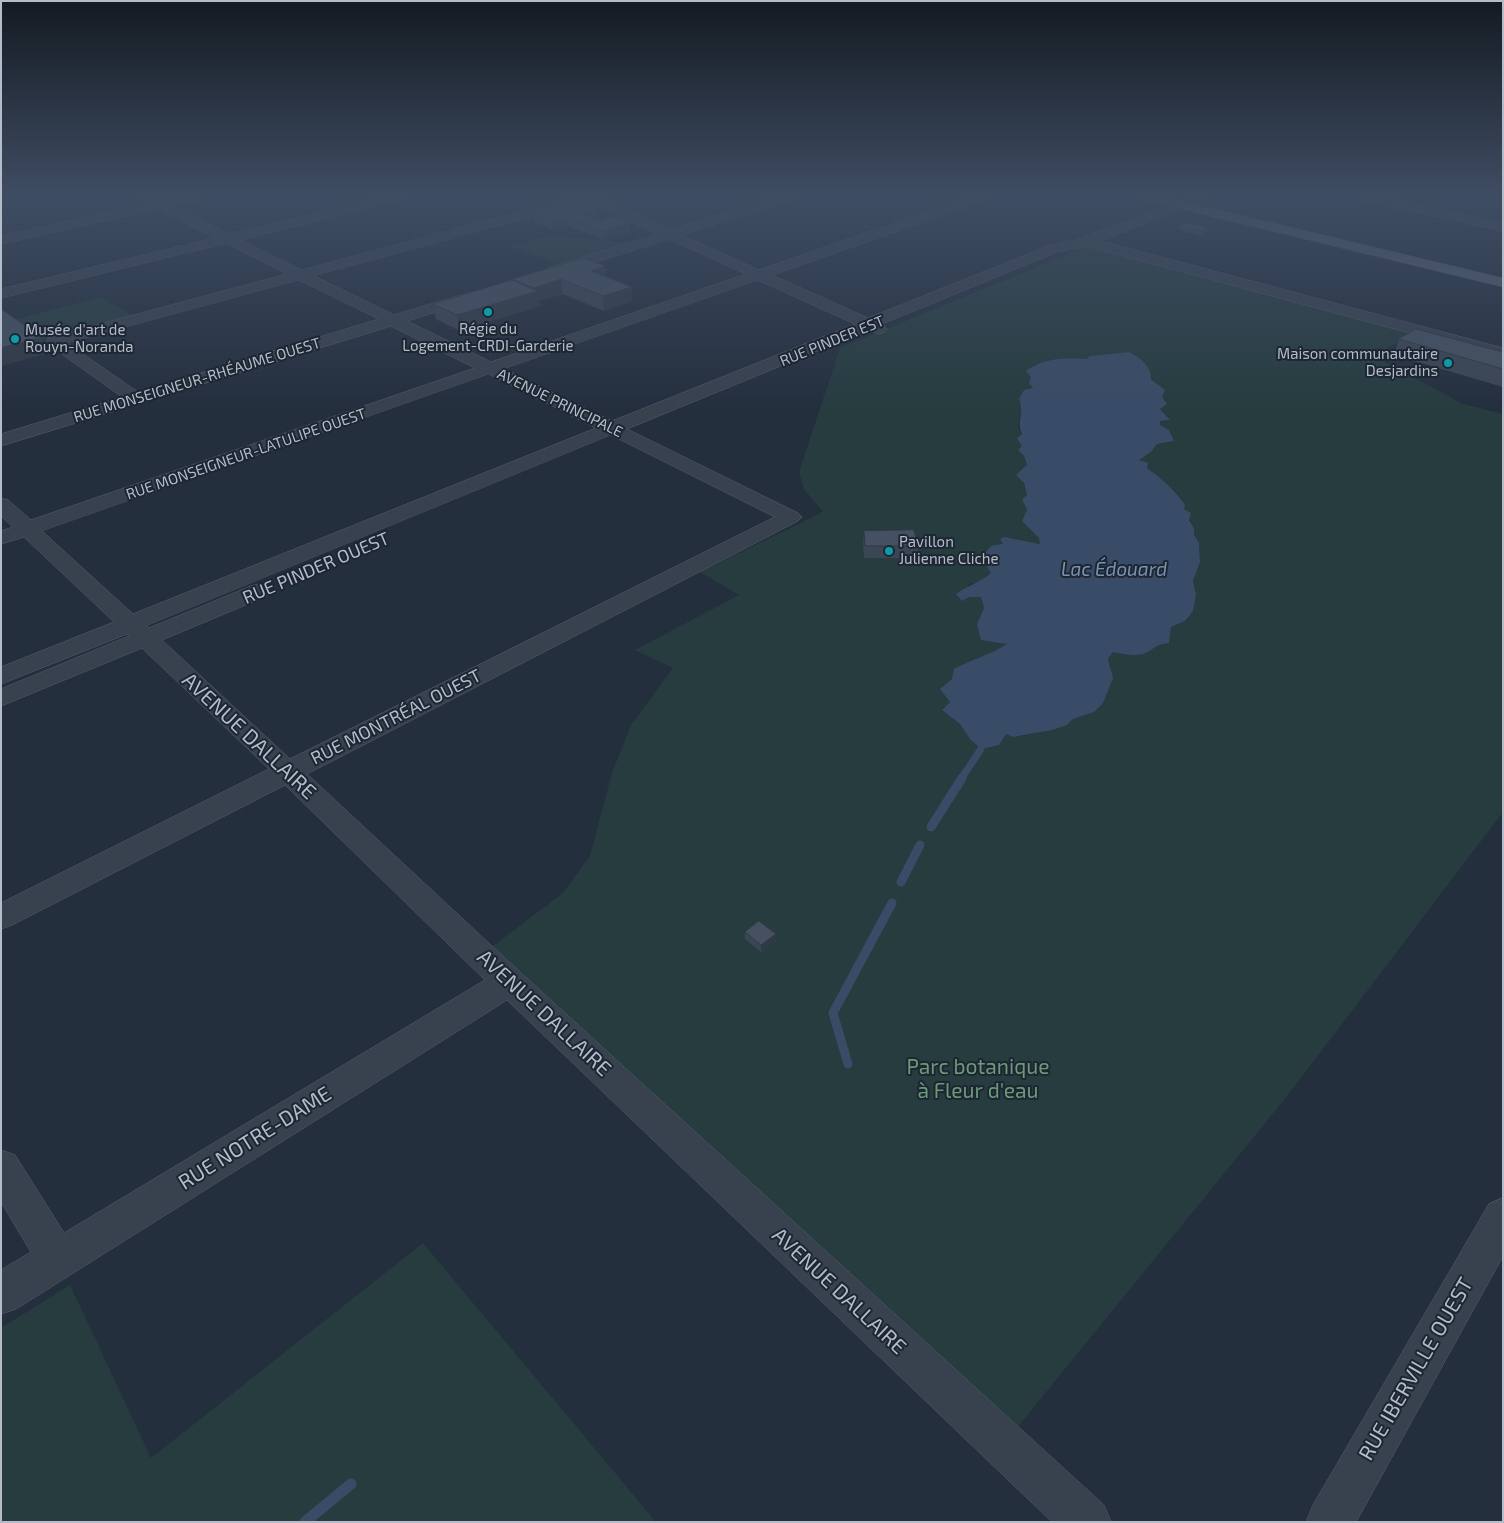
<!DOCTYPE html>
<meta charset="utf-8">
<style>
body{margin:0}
#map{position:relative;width:1504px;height:1523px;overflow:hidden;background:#242f3e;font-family:"Exo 2",sans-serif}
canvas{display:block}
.frame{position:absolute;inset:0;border:2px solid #b4bcc9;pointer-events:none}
</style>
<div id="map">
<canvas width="1504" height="1523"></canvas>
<div class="frame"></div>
</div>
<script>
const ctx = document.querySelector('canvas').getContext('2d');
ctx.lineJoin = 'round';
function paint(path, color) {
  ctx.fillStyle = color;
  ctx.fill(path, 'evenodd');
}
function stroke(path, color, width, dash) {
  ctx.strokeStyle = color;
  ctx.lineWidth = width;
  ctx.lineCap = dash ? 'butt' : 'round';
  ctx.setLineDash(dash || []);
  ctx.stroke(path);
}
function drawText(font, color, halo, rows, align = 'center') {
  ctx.font = font + ' "Exo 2",sans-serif';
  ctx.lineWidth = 4;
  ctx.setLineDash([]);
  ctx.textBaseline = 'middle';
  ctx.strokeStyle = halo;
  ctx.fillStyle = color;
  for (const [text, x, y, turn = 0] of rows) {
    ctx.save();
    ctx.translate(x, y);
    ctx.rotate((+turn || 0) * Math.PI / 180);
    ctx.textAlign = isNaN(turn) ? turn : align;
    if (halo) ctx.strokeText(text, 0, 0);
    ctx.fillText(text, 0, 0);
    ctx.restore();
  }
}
paint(new Path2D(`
 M549 235 641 244 564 267 510 246Z
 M1079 244 1420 332 1372 355 1463 404 1503 414V812L1288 1095 1003 1445 481 955 563 893 590 856 612 773 631 725 673 668 635 650 739 595 700 572 823 512 804 489 799 472 840 348 1069 254ZM1129 352C1149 362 1144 374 1159 385L1162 397 1160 409 1169 420 1160 421V425L1169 430 1174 441 1157 444 1151 452 1139 460 1182 499 1184 509 1194 528V535L1199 542 1200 562 1193 581 1196 594 1185 621 1171 627 1169 643C1155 645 1157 647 1146 653 1137 657 1123 654 1113 652L1108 659 1111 666 1094 712 1073 719 1067 725 1053 730 1022 736 1006 734 1001 740 968 734 960 724 942 710 950 702 969 661 988 655 1007 644 977 624 984 608 981 597H969L968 585 983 580 991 573 992 560 1003 544 1000 539 1004 537 1040 544V538L1022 521C1026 512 1029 505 1027 495 1026 491 1024 487 1024 483 1023 468 1032 464 1019 451L1022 446V435L1018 427 1022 407 1019 399 1034 388 1032 377 1033 365 1069 358 1087 359Z
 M101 297 132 315 37 341 9 321Z
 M423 1243 656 1522H1V1328L70 1285 151 1458Z`), '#263c3f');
paint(new Path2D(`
 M1129 352C1141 358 1151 366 1151 379L1165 390 1162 397 1167 404 1160 409 1170 420 1160 421V425L1169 430 1174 441 1157 444 1151 452 1139 460 1148 463 1147 468C1161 478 1176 491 1185 505L1184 509 1191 513 1189 520 1194 528V535L1199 542 1200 562 1193 581 1196 594 1193 611 1185 621 1171 627 1169 643C1155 645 1157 647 1146 653 1137 657 1123 654 1113 652L1108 659 1113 678 1103 703 1094 712 1073 719 1067 725 1053 730 1013 737 1006 734 999 745 981 749 970 739 960 724 942 710 950 702 940 689 952 679 954 669C972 659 990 655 1007 644L981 640 977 624 984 608 981 597H969L962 601 956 594C967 586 980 582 991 573L987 567 991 560 985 553 991 546 1003 544 1000 539 1004 537 1040 544 1039 538 1022 521 1027 509 1022 500 1027 495 1024 483 1016 475 1027 465 1024 456 1018 450 1022 446 1017 438 1022 434C1016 421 1025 415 1019 399L1024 390 1033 388 1029 383 1031 377 1026 371C1042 358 1067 357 1087 359L1090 356Z`), '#394c67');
stroke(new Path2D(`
 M961 779 981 749`), '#394c67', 7);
stroke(new Path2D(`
 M931 827 962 778
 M901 882 920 845
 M848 1064 833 1013 892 903`), '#394c67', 9);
stroke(new Path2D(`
 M305 1522 351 1484`), '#394c67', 11);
const minor = new Path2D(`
 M135 196H152L160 200 178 196H203L201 199 171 206 229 234 385 196H408L406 199 240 240 302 270 577 196H599L670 230 778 196H799L797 199 682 235 759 270 971 196H991L989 199 772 275 868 318 1048 246 1076 240 1195 196H1214L1101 241 1503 348V358L1087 246 1057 252 882 324 887 329 885 332 879 334 868 330 627 429 798 513 802 517 798 521 307 774 521 973 1104 1505 1111 1522H1052L507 1000 16 1309 1 1314V1270L31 1252 1 1202V1150L15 1155 64 1233 485 980 285 785 12 925 1 929V903L269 769 142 648 1 706V689L129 636 127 634 1 684V667L114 622 24 537 1 544V531L13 527 1 516V498L8 500 31 520 475 368 391 326 1 446V434L122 397 48 344 46 341 48 338 287 274 226 243 1 298V289L215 238 157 209 1 244V236L146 204ZM586 202 657 234 548 268 546 271 548 274H558L669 239 746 274 491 362 407 321 474 300 477 297 474 294H464L394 315 314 276ZM299 280 379 319 138 392 67 343ZM758 280 855 324 612 421 504 369ZM489 374 596 428 133 614 42 531ZM611 435 775 517 290 759 162 640 267 596 270 591 267 586 259 584 251 586 149 628 146 626Z
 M1354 196H1380L1503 223V231L1360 200Z
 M1503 1198V1256L1356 1522H1306L1313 1505 1489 1204Z`);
const major = new Path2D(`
 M1137 196H1161L1503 278V287L1139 199Z`);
stroke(minor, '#565f6c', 1);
stroke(major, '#414a57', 1);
paint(minor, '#38414e');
paint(major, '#56606e');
paint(new Path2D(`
 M534 213 599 218 595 219 630 232 605 240 568 226 554 230 535 222Z
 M1186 223 1207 233 1201 236 1179 230 1180 226Z
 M605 266 606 277 632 287V302L604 311 563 294 539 301 540 306 460 331 436 319 433 304 514 281 513 279Z
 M1399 339 1503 352V387L1394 355Z
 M864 531 918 546 917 558H864L863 543Z
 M745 932 776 941 761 952 745 939Z`), '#3b4654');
paint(new Path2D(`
 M598 209 599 218 581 223 580 214Z
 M567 217 568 226 554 230 553 221Z
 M630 223V232L605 240 604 231Z
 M1208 228 1207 233 1201 236 1202 231Z
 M605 266 606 281 591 271Z
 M561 279 563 294 539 301 540 306 460 331 457 315 534 292V288Z
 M632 287V302L604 311 603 296Z
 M42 337 48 353 1 366V348Z
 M776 934V941L761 952V945Z`), '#303945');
const building = new Path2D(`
 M578 202 598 209 580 214 601 221 613 217 630 223 604 231 567 217 553 221 534 213Z
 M1186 223 1208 228 1202 231 1180 226Z
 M584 258 605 266 591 271 632 287 603 296 561 279 534 288 513 279Z
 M512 280 538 291 457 315 433 304Z
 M1 309 42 337 1 348Z
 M1416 329 1503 352V369L1399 339Z
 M914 530 918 546H865L864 531Z
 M759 921 776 934 761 945 745 932Z`);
paint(building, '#455162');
stroke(building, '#303945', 1);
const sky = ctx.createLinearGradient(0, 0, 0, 410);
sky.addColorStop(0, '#141a22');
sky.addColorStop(0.48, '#3f4d63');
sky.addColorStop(1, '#3f4d6300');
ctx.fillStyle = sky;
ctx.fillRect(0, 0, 1504, 410);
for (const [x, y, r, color] of [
 [488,312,5,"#0f9aa8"],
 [15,339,5,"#0f9aa8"],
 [1448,363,5,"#0f9aa8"],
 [889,551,5,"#0f9aa8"]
]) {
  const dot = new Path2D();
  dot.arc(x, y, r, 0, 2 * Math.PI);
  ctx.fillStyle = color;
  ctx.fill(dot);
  stroke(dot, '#1d2633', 2);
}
drawText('15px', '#b4bcc9', '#1d2633', [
 ["Régie du",488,329,"center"],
 ["Logement-CRDI-Garderie",488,346,"center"],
 ["Musée d'art de",25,330],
 ["Rouyn-Noranda",25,347],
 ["Maison communautaire",1438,354,"right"],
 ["Desjardins",1438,371,"right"],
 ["Pavillon",899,542],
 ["Julienne Cliche",899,559]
], 'left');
drawText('15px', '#b4bcc9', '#1d2633', [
 ["RUE PINDER EST",832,341,-22],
 ["RUE MONSEIGNEUR-RHÉAUME OUEST",197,380,-17],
 ["AVENUE PRINCIPALE",560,403,26],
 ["RUE MONSEIGNEUR-LATULIPE OUEST",246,454,-19]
]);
drawText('18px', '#b4bcc9', '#1d2633', [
 ["RUE PINDER OUEST",316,568,-23],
 ["RUE MONTRÉAL OUEST",396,717,-27]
]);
drawText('italic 19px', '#7c92b1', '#1d2633', [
 ["Lac Édouard",1114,570]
]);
drawText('21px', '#b4bcc9', '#1d2633', [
 ["AVENUE DALLAIRE",249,736,43],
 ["AVENUE DALLAIRE",544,1013,43],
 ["RUE NOTRE-DAME",255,1138,-32],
 ["AVENUE DALLAIRE",839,1291,43],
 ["RUE IBERVILLE OUEST",1416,1369,-60]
]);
drawText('21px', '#6b9a76', '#1d2633', [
 ["Parc botanique",978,1067],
 ["à Fleur d'eau",978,1091]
]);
</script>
